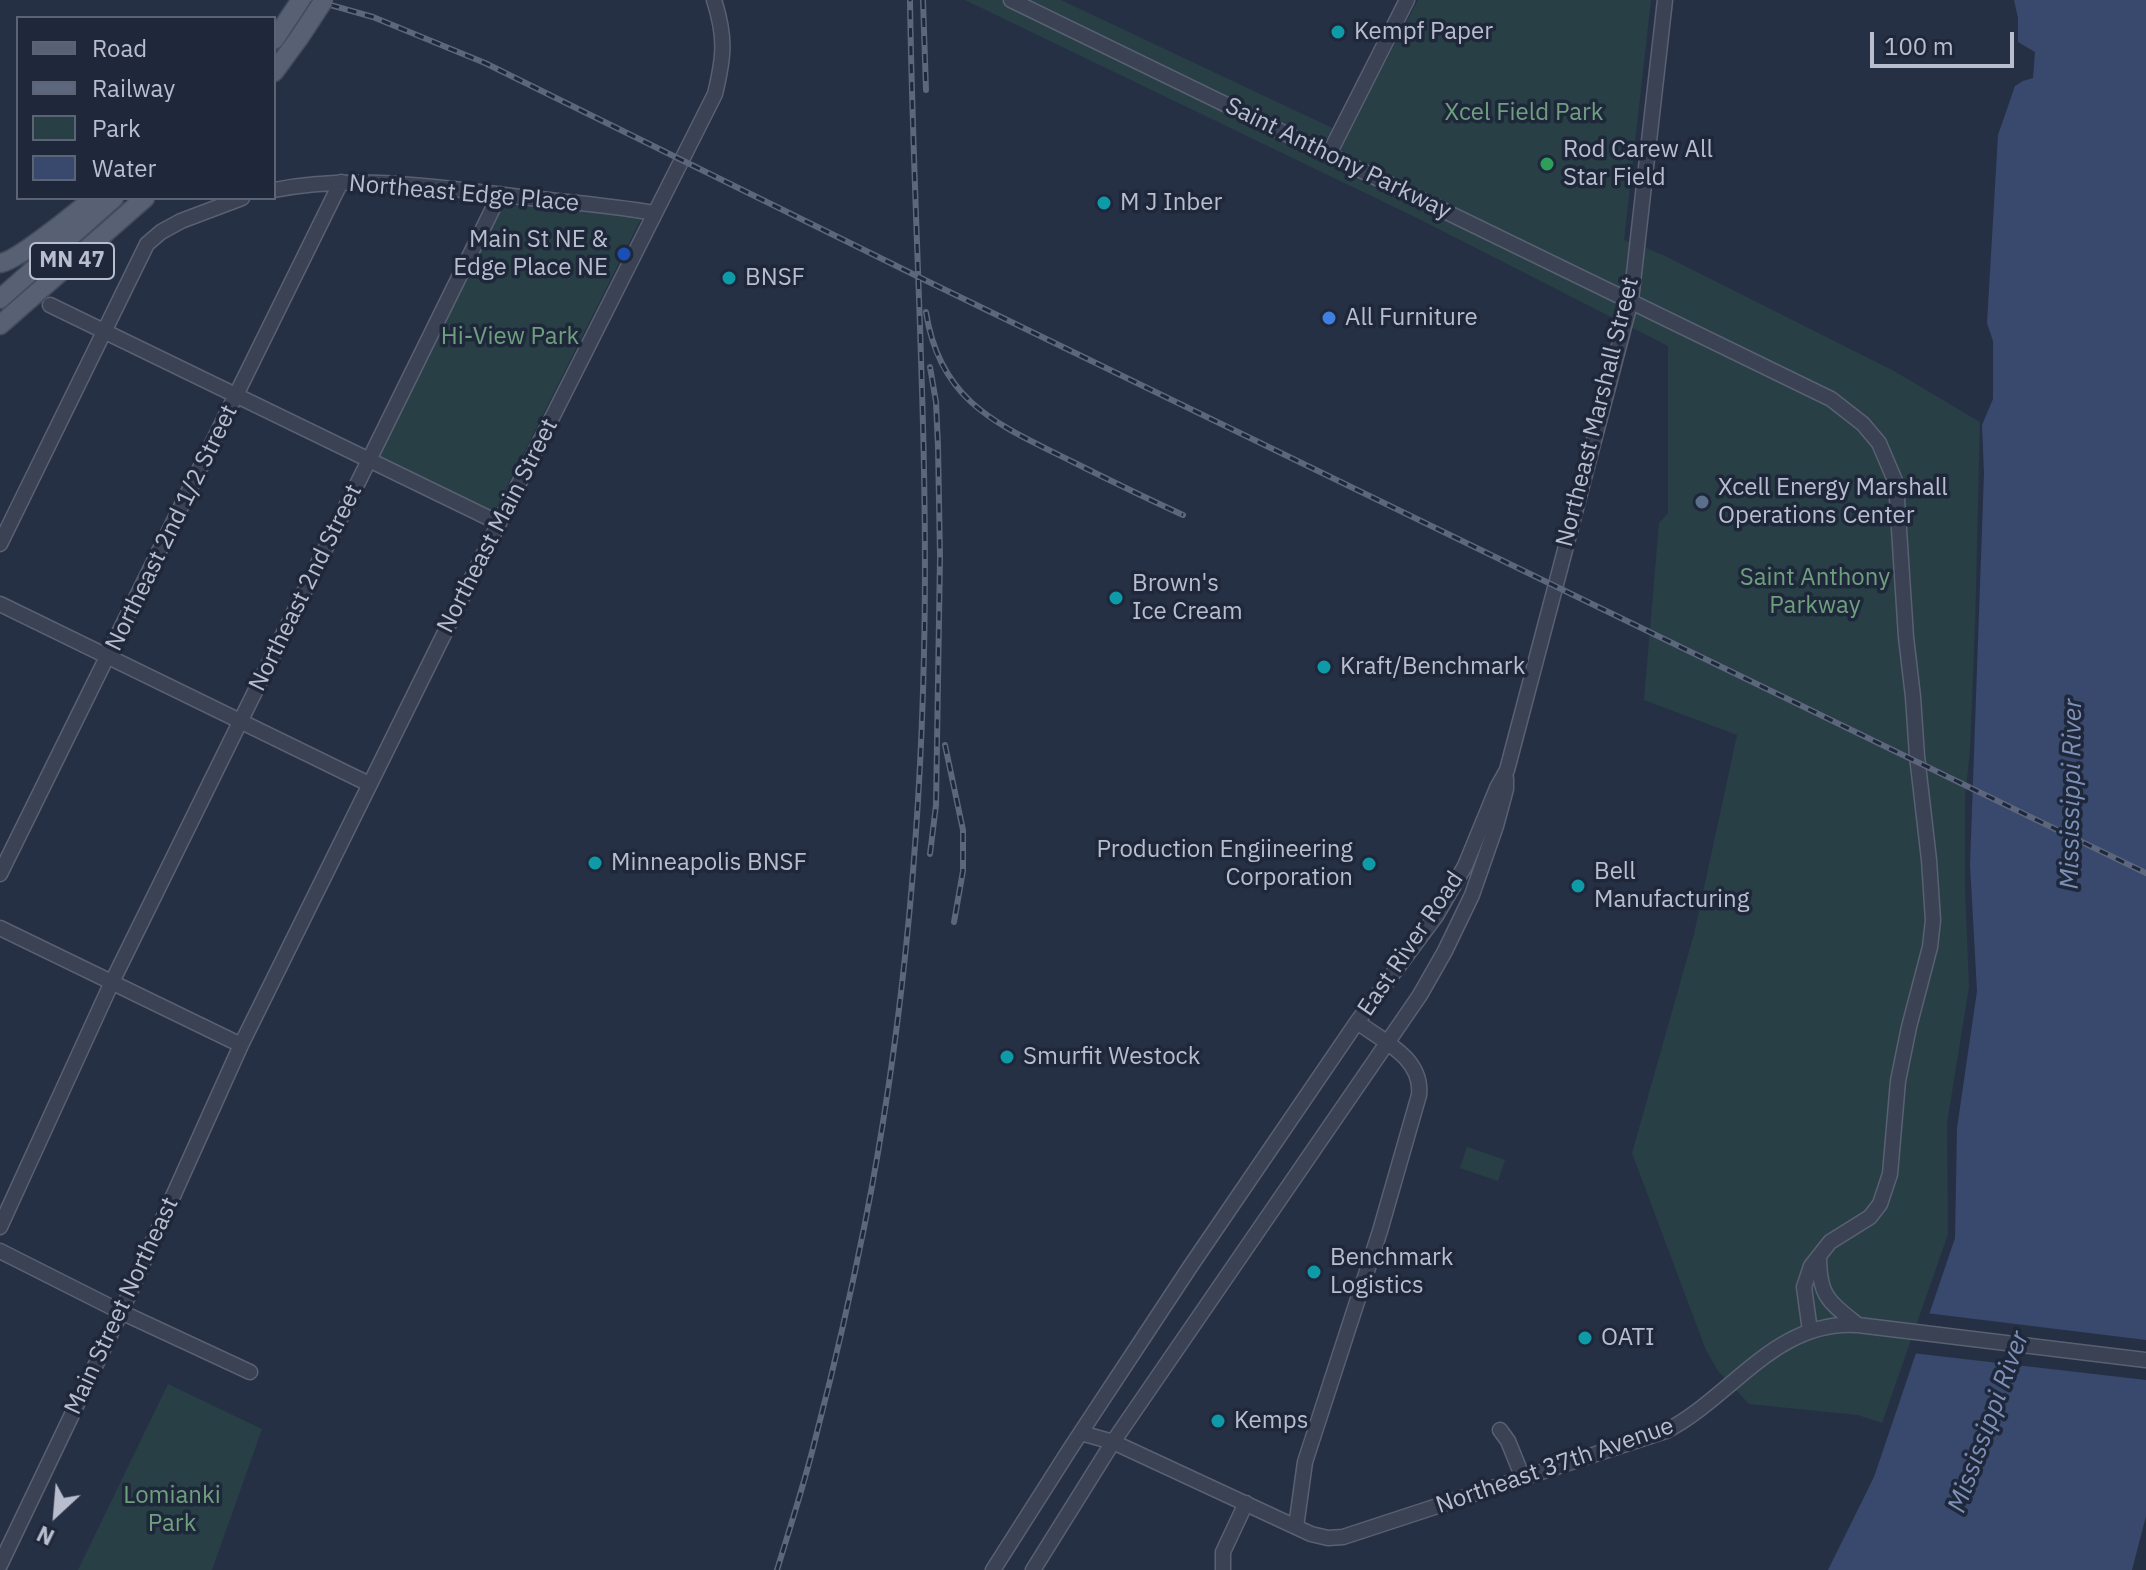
<!DOCTYPE html>
<style>
body{margin:0}
#map{position:relative;width:2146px;height:1570px;overflow:hidden;background:#263045;font-family:"IBM Plex Sans",sans-serif}
canvas{display:block}
.legend{position:absolute;left:16px;top:16px;width:260px;height:184px;box-sizing:border-box;background:#1f273a;border:2px solid #5c6375;margin:0;padding:10px 14px;list-style:none;font-size:24px;color:#b8bece}
.legend li{display:flex;align-items:center;gap:16px;height:40px}
.legend b{width:40px;border:2px solid #5c6375}
.north{position:absolute;left:16px;top:1474px;width:80px;height:80px;-webkit-text-stroke:6px #1f273a;paint-order:stroke;rotate:206deg;font-size:22px;font-weight:700;line-height:32px;text-align:center;color:#b8bece}
.north::after{content:'';display:block;margin:auto;width:28px;height:36px;background:#b8bece;clip-path:polygon(50% 0,100% 100%,50% 72%,0 100%)}
.scale{position:absolute;left:1870px;top:32px;width:144px;height:36px;box-sizing:border-box;border:4px solid #b8bece;border-top:0;padding-left:10px;font-size:24px;line-height:28px;white-space:nowrap;color:#b8bece;-webkit-text-stroke:6px #1f273a;paint-order:stroke}
</style>
<div id="map">
<canvas width="2146" height="1570"></canvas>
<ul class="legend">
<li><b style="height:10px;background:#586174"></b>Road</li>
<li><b style="height:10px;background:#5c667c"></b>Railway</li>
<li><b style="height:22px;background:#283f46"></b>Park</li>
<li><b style="height:22px;background:#38496d"></b>Water</li>
</ul>
<div class="north">N</div>
<div class="scale">100 m</div>
</div>
<script>
const ctx = document.querySelector('canvas').getContext('2d');
ctx.lineJoin = 'round';
function paint(path, color) {
  ctx.fillStyle = color;
  ctx.fill(path, 'evenodd');
}
function stroke(path, color, width, dash) {
  ctx.strokeStyle = color;
  ctx.lineWidth = width;
  ctx.lineCap = dash ? 'butt' : 'round';
  ctx.setLineDash(dash || []);
  ctx.stroke(path);
}
function drawText(font, color, halo, rows, align = 'center') {
  ctx.font = font + ' "IBM Plex Sans",sans-serif';
  ctx.lineWidth = 7;
  ctx.setLineDash([]);
  ctx.textBaseline = 'middle';
  ctx.strokeStyle = halo;
  ctx.fillStyle = color;
  for (const [text, x, y, turn = 0] of rows) {
    ctx.save();
    ctx.translate(x, y);
    ctx.rotate((+turn || 0) * Math.PI / 180);
    ctx.textAlign = isNaN(turn) ? turn : align;
    if (halo) ctx.strokeText(text, 0, 0);
    ctx.fillText(text, 0, 0);
    ctx.restore();
  }
}
paint(new Path2D(`
 M965 0H1061L1347 135 1418 0H1651L1624 240 1661 254 1894 371 1980 422 1975 627 1970 751 1965 797V889L1969 987 1947 1123 1948 1234 1882 1423 1858 1415 1749 1404 1718 1371 1706 1350 1632 1153 1694 934 1737 735 1644 700 1659 523 1668 513V346L1419 219Z
 M505 202 642 217 494 512 378 456Z
 M1467 1147 1505 1160 1498 1181 1460 1168Z
 M168 1384 262 1429 212 1570H78Z`), '#283f46');
paint(new Path2D(`
 M2014 0H2146V1516L2132 1570H1828L1874 1477 1955 1238 1957 1128 1977 991 1970 865 1984 473 1982 425 1993 399V341L1987 323 1998 135 2015 86 2023 81 2033 78 2035 52 2018 42V18Z`), '#38496d');
paint(new Path2D(`
 M1926 1313 2146 1340V1380L1912 1353Z`), '#263045');
const minor = new Path2D(`
 M1011 0 1831 399 1863 424 1879 443 1896 483 1906 637 1913 697 1917 756 1929 860 1933 920 1930 947 1909 1027 1898 1081 1890 1174 1880 1204 1870 1217 1830 1242 1811 1266 1804 1287 1810 1331
 M1329 154 1407 0
 M274 190C354 174 439 187 520 197 564 202 610 205 654 213
 M50 305 499 523
 M0 544 147 244 161 232 181 221 242 198
 M0 604 369 784
 M0 874 341 182
 M0 928 241 1045
 M0 1227 112 982 500 194
 M0 1251 121 1312 250 1372
 M1819 1256C1819 1296 1828 1301 1858 1325
 M1500 1430 1508 1441 1523 1478
 M1081 1433 1113 1442 1311 1534 1328 1538 1343 1537 1666 1431C1733 1396 1776 1319 1858 1325L2146 1360
 M1296 1527 1305 1462 1380 1231 1419 1095C1423 1058 1383 1041 1357 1022
 M0 1565 121 1312 241 1045 499 523 715 94C724 57 726 37 714 0
 M993 1570 1070 1449 1190 1267 1357 1022 1436 916 1465 866 1497 788 1507 770 1631 300 1665 0
 M1033 1570 1113 1442 1420 995 1445 951 1472 895 1496 826 1506 789V778
 M1223 1570V1552L1246 1503`);
const major = new Path2D(`
 M274 40 301 0
 M274 72 299 38
 M0 263C18 261 76 212 94 198
 M0 299 114 198
 M0 325 145 198`);
stroke(minor, '#596072', 17);
stroke(major, '#444b5e', 21);
stroke(minor, '#3a4254', 14);
stroke(major, '#586174', 18);
const rail = new Path2D(`
 M313 0 373 17 485 63 929 282 2146 873
 M923 0 926 90
 M926 312C940 403 999 425 1073 462 1109 480 1146 498 1183 515
 M945 745 963 830V871L954 922
 M930 854 936 805 940 557 938 446 936 402 930 367
 M777 1570C791 1524 806 1479 817 1432 835 1363 851 1293 865 1223 902 1035 920 843 924 653 929 435 913 218 910 0`);
stroke(rail, '#5c667c', 6);
stroke(rail, '#1f273a', 3, [9]);
const majorBridge = new Path2D(`
 M299 38 324 0`);
stroke(majorBridge, '#444b5e', 21, []);
stroke(majorBridge, '#586174', 18);
for (const [x, y, r, color] of [
 [1338,32,8,"#0f9aa8"],
 [1547,164,8,"#2e9e5b"],
 [1104,203,8,"#0f9aa8"],
 [624,254,8,"#1a4fb4"],
 [729,278,8,"#0f9aa8"],
 [1329,318,8,"#3f7fe0"],
 [1702,502,8,"#5c6f8a"],
 [1116,598,8,"#0f9aa8"],
 [1324,667,8,"#0f9aa8"],
 [595,863,8,"#0f9aa8"],
 [1369,864,8,"#0f9aa8"],
 [1578,886,8,"#0f9aa8"],
 [1007,1057,8,"#0f9aa8"],
 [1314,1272,8,"#0f9aa8"],
 [1585,1338,8,"#0f9aa8"],
 [1218,1421,8,"#0f9aa8"]
]) {
  const dot = new Path2D();
  dot.arc(x, y, r, 0, 2 * Math.PI);
  ctx.fillStyle = color;
  ctx.fill(dot);
  stroke(dot, '#1f273a', 3);
}
for (const [x, y, w] of [
 [72,261,84]
]) {
  const box = new Path2D();
  box.roundRect(x - w / 2, y - 18, w, 36, 6);
  ctx.fillStyle = '#1f273a';
  ctx.fill(box);
  stroke(box, '#b8bece', 2);
}
drawText('bold 22px', '#b8bece', null, [
 ["MN 47",72,261]
]);
drawText('24px', '#b8bece', '#1f273a', [
 ["Kempf Paper",1354,32],
 ["Rod Carew All",1563,150],
 ["Star Field",1563,178],
 ["M J Inber",1120,203],
 ["Main St NE &",608,240,"right"],
 ["Edge Place NE",608,268,"right"],
 ["BNSF",745,278],
 ["All Furniture",1345,318],
 ["Xcell Energy Marshall",1718,488],
 ["Operations Center",1718,516],
 ["Brown's",1132,584],
 ["Ice Cream",1132,612],
 ["Kraft/Benchmark",1340,667],
 ["Production Engiineering",1353,850,"right"],
 ["Corporation",1353,878,"right"],
 ["Minneapolis BNSF",611,863],
 ["Bell",1594,872],
 ["Manufacturing",1594,900],
 ["Smurfit Westock",1023,1057],
 ["Benchmark",1330,1258],
 ["Logistics",1330,1286],
 ["OATI",1601,1338],
 ["Kemps",1234,1421]
], 'left');
drawText('24px', '#6ea07e', '#1f273a', [
 ["Xcel Field Park",1524,113],
 ["Hi-View Park",510,337],
 ["Saint Anthony",1815,578],
 ["Parkway",1815,606],
 ["Lomianki",172,1496],
 ["Park",172,1524]
]);
drawText('24px', '#b8bece', '#1f273a', [
 ["Saint Anthony Parkway",1338,159,26],
 ["Northeast Edge Place",464,194,5],
 ["Northeast Marshall Street",1598,412,-76],
 ["Northeast Main Street",498,526,-63],
 ["Northeast 2nd 1/2 Street",172,528,-64],
 ["Northeast 2nd Street",306,588,-64],
 ["East River Road",1411,944,-56],
 ["Main Street Northeast",122,1306,-65],
 ["Northeast 37th Avenue",1555,1466,-19]
]);
drawText('italic 26px', '#7d90b7', '#1f273a', [
 ["Mississippi River",2072,794,-89],
 ["Mississippi River",1989,1422,-70]
]);
</script>
